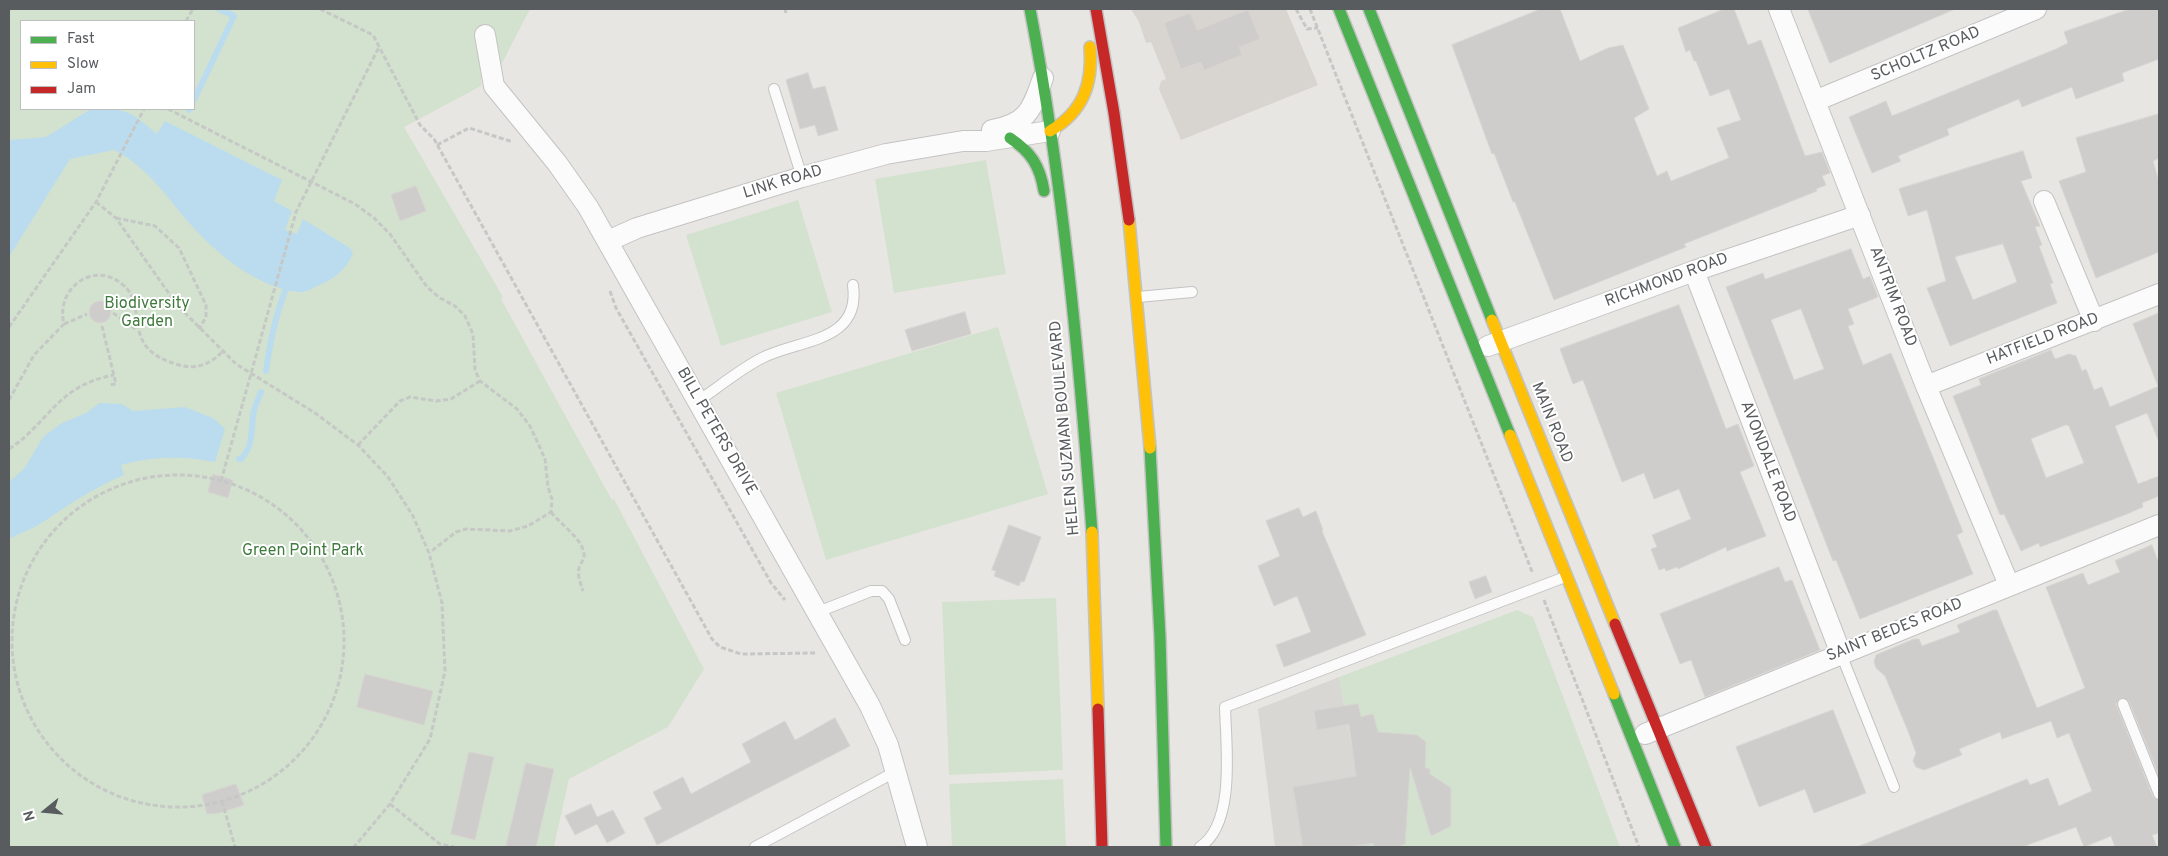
<!DOCTYPE html>
<style>
body{margin:0}
#map{position:relative;width:2168px;height:856px;overflow:hidden;background:#e8e6e2;font-family:Overpass,sans-serif}
canvas{display:block}
.frame{position:absolute;inset:0;border:10px solid #595c5f;pointer-events:none}
.legend{position:absolute;left:20px;top:20px;width:175px;height:90px;box-sizing:border-box;background:#fff;border:1px solid #bdbebf;margin:0;padding:6px 9px;list-style:none;font-size:15px;color:#595c5f}
.legend li{display:flex;align-items:center;gap:10px;height:25px}
.legend b{width:25px;border:1px solid #bdbebf}
.north{position:absolute;left:20px;top:786px;width:50px;height:50px;-webkit-text-stroke:4px #fff;paint-order:stroke;rotate:253deg;font-size:14px;font-weight:700;line-height:20px;text-align:center;color:#595c5f}
.north::after{content:'';display:block;margin:auto;width:18px;height:22px;background:#595c5f;clip-path:polygon(50% 0,100% 100%,50% 72%,0 100%)}
</style>
<div id="map">
<canvas width="2168" height="856"></canvas>
<div class="frame"></div>
<ul class="legend">
<li><b style="height:6px;background:#4caf50"></b>Fast</li>
<li><b style="height:6px;background:#ffc107"></b>Slow</li>
<li><b style="height:6px;background:#c62828"></b>Jam</li>
</ul>
<div class="north">N</div>
</div>
<script>
const ctx = document.querySelector('canvas').getContext('2d');
ctx.lineJoin = 'round';
function paint(path, color) {
  ctx.fillStyle = color;
  ctx.fill(path, 'evenodd');
}
function stroke(path, color, width, dash) {
  ctx.strokeStyle = color;
  ctx.lineWidth = width;
  ctx.lineCap = dash ? 'butt' : 'round';
  ctx.setLineDash(dash || []);
  ctx.stroke(path);
}
function drawText(font, color, halo, rows, align = 'center') {
  ctx.font = font + ' Overpass,sans-serif';
  ctx.lineWidth = 4;
  ctx.setLineDash([]);
  ctx.textBaseline = 'middle';
  ctx.strokeStyle = halo;
  ctx.fillStyle = color;
  for (const [text, x, y, turn = 0] of rows) {
    ctx.save();
    ctx.translate(x, y);
    ctx.rotate((+turn || 0) * Math.PI / 180);
    ctx.textAlign = isNaN(turn) ? turn : align;
    if (halo) ctx.strokeText(text, 0, 0);
    ctx.fillText(text, 0, 0);
    ctx.restore();
  }
}
paint(new Path2D(`
 M1339 677 1370 847H1275L1258 709Z`), '#d9d7d4');
paint(new Path2D(`
 M1131 9H1286L1318 85 1181 140 1159 89 1161 81 1166 79 1151 42 1146 43 1139 22Z`), '#d8d5d1');
paint(new Path2D(`
 M9 9H530L501 65 481 64V86L404 127 503 297 501 299 612 500 614 499 704 669 668 727 569 779 554 847H9ZM21 21H194V109H21Z
 M986 160 1006 274 894 293 875 179Z
 M798 200 832 312 721 346 686 235Z
 M998 327 1048 494 826 560 776 393Z
 M1056 598 1063 770 949 775 942 602Z
 M1517 610 1533 617 1620 847H1370L1339 677Z
 M1063 779 1066 847H952L949 784Z`), '#d3e2cf');
paint(new Path2D(`
 M91 109C128 109 129 110 157 134L165 121 282 180 274 201 292 211 285 230 297 234 303 219 350 248 353 254C345 271 333 280 317 286 312 289 304 293 299 292 259 288 219 256 193 227 167 199 150 168 114 150L70 159 9 257V140L46 137Z
 M100 403 122 404 133 411 185 407 213 418 225 429 215 462C183 456 153 456 121 465L124 475C91 489 69 505 40 524 31 530 19 533 9 539V482L24 469 43 437 62 423 86 413Z`), '#badcee');
stroke(new Path2D(`
 M194 100 234 16 219 9
 M189 110 190 109
 M266 371C270 343 275 315 286 289
 M239 459H241C255 444 250 429 254 411 255 404 259 398 261 392`), '#badcee', 6);
const building = new Path2D(`
 M1541 9H1560L1580 61 1608 48 1623 45 1649 109 1634 118 1657 176 1667 171 1671 181 1729 158 1717 128 1741 120 1729 89 1710 96 1696 61H1694L1690 50 1686 52 1678 28 1724 9H1734L1748 45 1761 40 1805 156 1822 152 1830 173 1822 176 1826 185 1816 189 1817 191 1684 244 1686 247 1554 300 1515 202H1513L1494 153 1492 154 1452 45Z
 M1808 9H1955L1830 63Z
 M2130 9H2159V59L2122 73 2124 81 2076 99 2072 87 2022 107 2019 99 1947 129 1949 135 1898 156 1901 161 1872 173 1849 117 1886 101 1892 116 2056 49 2068 43 2064 32Z
 M1248 10 1260 39 1239 47 1242 55 1204 70 1201 62 1181 69 1164 23 1190 13 1197 30Z
 M808 73 813 89 825 86 838 130 818 136 815 125 800 129 786 80Z
 M2159 114V158L2153 161 2159 182V252L2096 278 2059 181 2086 172 2076 138Z
 M2023 151 2032 178 2021 181 2040 226 2035 227 2042 245 2039 246 2053 283 2050 284 2057 303 1950 346 1927 288 1946 281 1927 210 1908 216 1899 189ZM2003 244 2017 282 1973 300 1955 257Z
 M416 186 426 211 400 221 391 195Z
 M1851 249 1863 279 1870 276 1878 297 1848 309 1854 324 1848 326 1863 365 1891 353 1963 532 1957 535 1973 574 1860 619 1836 560 1833 561 1726 287 1763 273 1765 279ZM1801 309 1824 369 1794 380 1771 320Z
 M89 312a11 11 0 1 1 22 0a11 11 0 1 1-22 0Z
 M1679 305 1726 429 1738 424 1754 466 1740 472 1766 536 1727 551 1726 547 1678 569 1677 567 1666 571 1665 568 1659 570 1651 549 1657 547 1652 535 1691 519 1679 489 1654 499 1644 473 1622 482 1583 380 1573 384 1560 349Z
 M965 312 971 334 912 351 905 330Z
 M2159 313V386H2158L2133 324Z
 M2051 350 2055 359 2069 354 2076 356 2082 371 2086 369 2094 390 2102 387 2110 407 2159 386V442L2147 413 2115 426 2138 484 2159 476V496L2142 503 2143 507 2127 514 2040 547 2039 543 2021 551 2004 514 2000 515 1953 396 1981 385 1979 379ZM2066 425 2069 426 2084 463 2046 478 2031 439Z
 M213 474 233 480 228 498 208 492Z
 M1299 508 1303 517 1316 511 1323 530 1322 531 1366 635 1284 667 1276 645 1311 632 1297 596 1274 606 1258 566 1280 556 1266 521Z
 M1009 525 1041 537 1024 582 1021 581 1019 586 994 576 996 571 992 570Z
 M2152 545 2159 564V776L2129 701 2121 698 2116 704 2153 797 2159 801V833L2152 835 2157 847H2115L2111 836 2084 847 2076 827 2022 847H1857L2027 779 2030 785 2048 778 2059 806 2092 791 2069 733 2057 738 2051 721 2002 739 2000 732 1959 749 1962 755 1924 770 1916 767 1913 761 1916 753 1908 731 1885 676 1876 668 1874 662 1876 655 1914 639H1919L1922 646 1960 632 1957 625 1994 610H1997L2037 708 2085 688 2046 587 2083 573 2088 585 2120 572 2115 561Z
 M1779 567 1785 582 1792 580 1820 650 1705 697 1691 660 1680 664 1660 614Z
 M1486 576 1492 592 1475 599 1469 582Z
 M365 674 433 691 424 725 357 707Z
 M1358 704 1361 717 1373 714 1378 732 1417 735 1426 742 1425 768 1430 769V774L1451 788V826L1431 836 1410 767 1405 844 1397 847H1375L1373 843 1347 847H1303L1293 787 1356 776 1349 724 1317 730 1314 711Z
 M1833 710 1866 793 1814 813 1805 789 1759 807 1736 747Z
 M835 718 850 746 657 845 644 818 662 809 653 792 683 777 691 794 751 762 742 744 785 721 795 740Z
 M469 752 494 757 475 840 451 834Z
 M526 763 554 769 536 847H506Z
 M236 784 244 805 219 813 207 814 202 795Z
 M591 804 597 817 613 810 625 833 607 843 597 824 575 835 565 816Z`);
paint(building, '#cecdcb');
stroke(building, '#d7d5d2', 1);
const lane = new Path2D(`
 M774 89 802 177
 M1138 297 1192 292
 M698 401C719 387 740 369 762 358 799 339 861 343 853 285
 M818 612 871 591H882L889 599 905 640
 M1841 654 1894 787
 M2123 704 2159 794
 M755 847 895 772
 M1200 847C1236 823 1226 746 1225 707L1565 577`);
const street = new Path2D(`
 M1779 9 1926 386 2009 585
 M485 35 494 86 557 163 588 207 870 706 888 745 917 847
 M1815 101 2036 9
 M992 130C1028 124 1032 109 1043 78
 M2044 201 2094 321
 M608 241 637 228 802 177 886 154 963 141H986L1050 131
 M1694 271 1841 654
 M1488 346 1694 271 1860 215
 M1926 386 2159 294
 M1645 734 2159 525`);
const fast = new Path2D(`
 M1030 9C1063 181 1079 357 1092 532
 M1339 9 1510 435
 M1369 9 1492 320
 M1010 138C1031 152 1040 166 1044 191
 M1150 448 1160 637 1166 847
 M1614 694 1675 847`);
const slow = new Path2D(`
 M1050 131C1083 112 1093 84 1090 47
 M1129 220 1150 448
 M1492 320 1615 624
 M1510 435 1614 694
 M1092 532 1098 709`);
const jam = new Path2D(`
 M1096 9 1114 113 1129 220
 M1615 624 1706 847
 M1098 709 1102 847`);
stroke(lane, '#c4c3c3', 12);
stroke(street, '#c4c3c3', 22);
stroke(fast, '#c3c3c3', 14);
stroke(slow, '#c3c3c3', 14);
stroke(jam, '#c3c3c3', 14);
stroke(new Path2D(`
 M320 9 373 35 420 125 434 139 712 639 720 647 741 654 816 653
 M785 9 786 13
 M1296 9 1307 29 1318 28
 M1310 9 1533 574
 M186 21 193 9
 M168 109 355 204 373 217 390 234 427 287 440 298 455 306 465 316 473 334 475 370 480 381 517 409 530 426 541 450 545 459 548 487 552 499 551 512 528 526 510 531 466 529 456 532 429 553
 M437 145 469 128 513 142
 M96 202 116 218 177 305 236 364 315 413 358 445 388 477 413 516 429 553 442 603 445 671 430 739 390 804 354 847
 M116 218 155 226 179 248 206 305V317L199 329
 M610 291 616 308 771 583 785 600
 M113 313 137 330
 M64 324 87 314
 M102 326 116 384 109 385
 M9 327 96 202 144 109
 M9 400 34 355 64 324C55 289 93 260 122 284 151 307 117 348 179 365 196 370 211 364 223 351
 M358 445 400 401 410 397 436 401 451 399 480 381
 M9 449C50 422 56 386 114 375
 M12 641a166 166 0 1 1 332 0a166 166 0 1 1-332 0Z
 M221 481 296 212 379 47
 M551 512C560 524 586 541 584 557 583 561 580 564 579 568 577 576 581 584 583 591
 M1544 600 1639 847
 M222 801 235 847
 M390 804 440 844 454 847`), '#c5c8c5', 3, [5, 2.5]);
stroke(lane, '#fcfbfb', 10);
stroke(street, '#fcfbfb', 20);
stroke(fast, '#4caf50', 11);
stroke(slow, '#ffc107', 11);
stroke(jam, '#c62828', 11);
drawText('16px', '#595c5f', '#fff', [
 ["SCHOLTZ ROAD",1926,55,-23],
 ["LINK ROAD",783,183,-17],
 ["RICHMOND ROAD",1667,281,-20],
 ["ANTRIM ROAD",1892,297,69],
 ["HATFIELD ROAD",2043,340,-21],
 ["MAIN ROAD",1551,423,68],
 ["HELEN SUZMAN BOULEVARD",1066,428,-95],
 ["BILL PETERS DRIVE",716,432,60],
 ["AVONDALE ROAD",1767,462,69],
 ["SAINT BEDES ROAD",1895,631,-22]
]);
drawText('16px', '#3f7a3d', '#fff', [
 ["Biodiversity",147,305],
 ["Garden",147,323],
 ["Green Point Park",303,552]
]);
</script>
